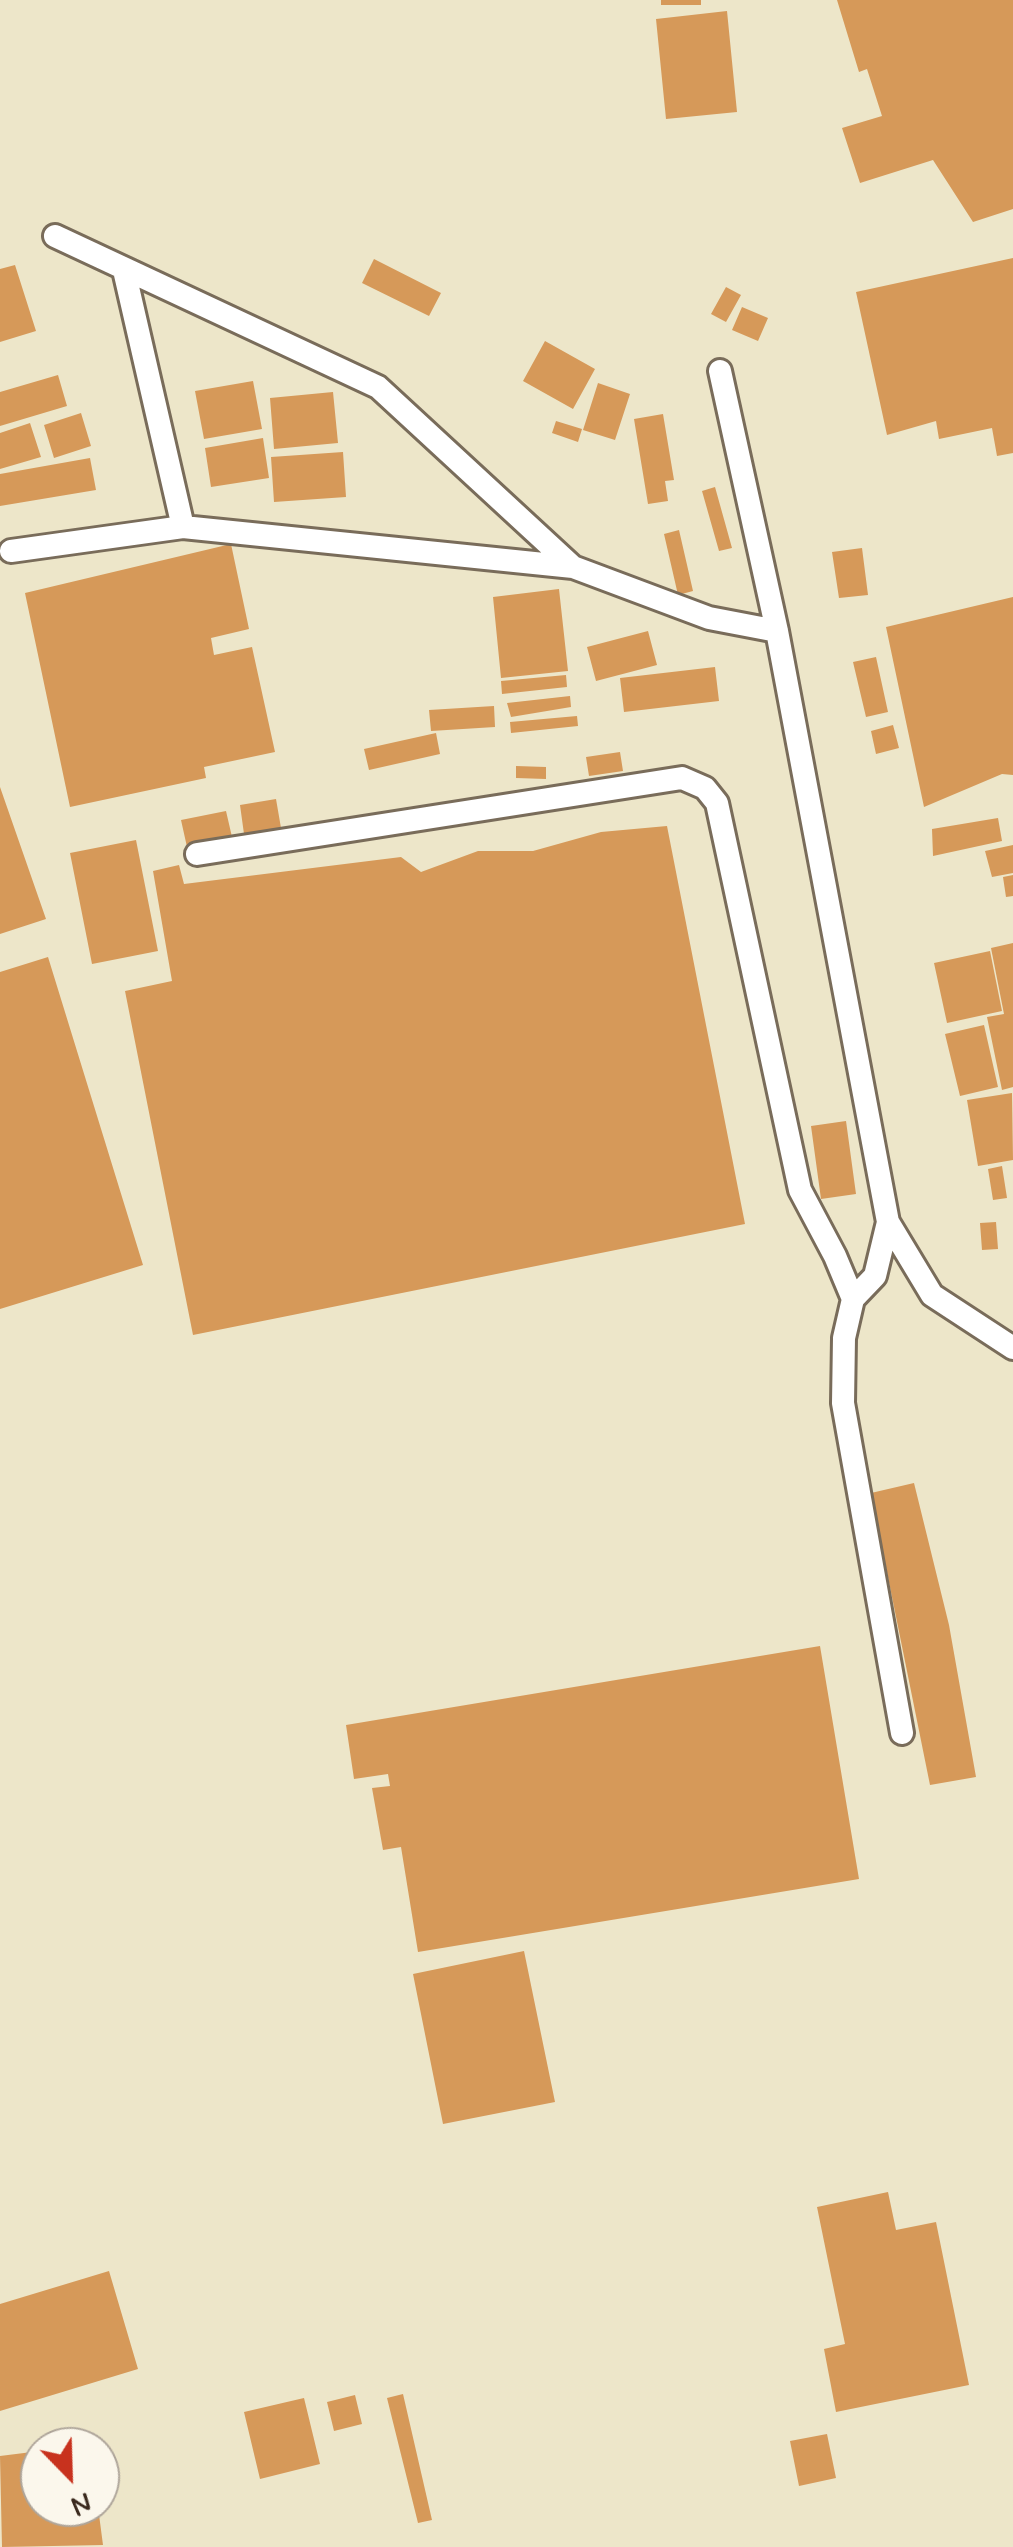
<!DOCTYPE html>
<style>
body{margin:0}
#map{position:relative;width:1013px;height:2547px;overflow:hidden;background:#ede6c9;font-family:Mynerve,sans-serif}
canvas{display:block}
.north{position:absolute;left:20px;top:2427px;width:100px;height:100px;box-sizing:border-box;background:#fbf7ec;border:2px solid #aea59a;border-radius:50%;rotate:157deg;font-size:28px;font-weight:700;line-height:40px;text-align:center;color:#3b2a1e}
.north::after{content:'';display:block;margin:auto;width:35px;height:45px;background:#c8321e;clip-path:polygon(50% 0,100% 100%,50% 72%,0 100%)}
</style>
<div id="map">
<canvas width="1013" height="2547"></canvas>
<div class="north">N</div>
</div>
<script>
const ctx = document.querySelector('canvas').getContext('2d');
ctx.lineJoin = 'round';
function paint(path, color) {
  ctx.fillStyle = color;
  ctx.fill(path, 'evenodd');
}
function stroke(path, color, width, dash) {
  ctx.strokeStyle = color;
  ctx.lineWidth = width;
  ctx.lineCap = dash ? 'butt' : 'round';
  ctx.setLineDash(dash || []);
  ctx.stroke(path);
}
paint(new Path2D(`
 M661 0H701V5H661Z
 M837 0H1013V209L973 222 933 160 860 183 842 128 882 116 867 69 859 72Z
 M727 11 737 112 666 119 656 19Z
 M1013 258V453L997 456 992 428 939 439 936 421 887 435 856 292Z
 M374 259 441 293 429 316 362 283Z
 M15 265 36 331 0 342V269Z
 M726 287 741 295 726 322 711 314Z
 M742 307 768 318 758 341 732 330Z
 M545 341 595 369 573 409 523 381Z
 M58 375 67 406 0 426V392Z
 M253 381 262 429 204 439 195 391Z
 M598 383 630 394 615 440 583 430Z
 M333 392 338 443 274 449 270 398Z
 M81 413 91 446 54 458 44 425Z
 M663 414 674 480 665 481 668 501 648 504 634 419Z
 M556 421 582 429 578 442 552 433Z
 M30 423 41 457 0 469V433Z
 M263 438 269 478 211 487 205 448Z
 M343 452 346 497 274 502 271 457Z
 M90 458 96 490 0 506V474Z
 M715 487 732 548 719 551 702 491Z
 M679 530 693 591 678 595 664 534Z
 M231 544 249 629 211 638 214 655 252 647 275 752 204 767 206 778 70 807 25 593Z
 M862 548 868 595 839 598 832 552Z
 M559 589 568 671 501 678 493 597Z
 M1013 597V775L1002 774 924 807 886 627Z
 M648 631 657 665 596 681 587 647Z
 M876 657 888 712 866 717 853 662Z
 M715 667 719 701 624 712 620 678Z
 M566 675 567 687 502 694 501 681Z
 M570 696 571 707 511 717 507 703Z
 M494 706 495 727 431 731 429 710Z
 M577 716 578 726 511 733 510 722Z
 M893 725 899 748 876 754 871 731Z
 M436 733 440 754 369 770 364 749Z
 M620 752 623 771 589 776 586 757Z
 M516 766 546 767V779L516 778Z
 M0 787 46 919 0 934Z
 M276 799 281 828 244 834 240 805Z
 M226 811 232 837 187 847 181 820Z
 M998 818 1002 841 933 856 932 829Z
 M667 826 745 1224 193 1335 125 991 172 981 153 871 179 865 184 884 401 857 421 872 478 851H533L601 832Z
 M136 840 158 951 92 964 70 853Z
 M1013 845V873L992 877 985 851Z
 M1013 875V896L1006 897 1003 877Z
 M1013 943V1087L1002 1090 987 1017 1004 1014 991 948Z
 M990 951 1002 1011 947 1023 934 963Z
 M48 957 143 1265 0 1309V972Z
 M984 1025 998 1087 960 1096 945 1034Z
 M1012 1093 1013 1160 978 1166 967 1100Z
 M846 1121 856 1194 821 1199 811 1126Z
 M1002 1166 1007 1198 993 1200 988 1169Z
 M996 1222 998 1249 982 1250 980 1223Z
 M914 1483 949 1625 976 1777 930 1785 871 1493Z
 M820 1646 859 1879 418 1952 401 1847 383 1850 372 1788 390 1786 388 1774 354 1779 346 1725Z
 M524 1951 555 2102 443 2124 413 1974Z
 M888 2192 896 2230 936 2222 969 2385 836 2412 824 2349 845 2344 817 2207Z
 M109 2271 138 2369 0 2411V2304Z
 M403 2394 432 2520 418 2523 387 2398Z
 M355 2395 362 2424 334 2431 327 2402Z
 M304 2398 320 2464 260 2479 244 2412Z
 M827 2434 836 2478 799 2486 790 2441Z
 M40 2451V2507H98L103 2545 2 2547 0 2456Z`), '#d69959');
const service = new Path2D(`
 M55 236 378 387 573 567 709 618 777 631
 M124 270 183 527
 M720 371 777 631 888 1222 932 1295 1013 1348
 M11 551 183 527 573 567
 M197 854 682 778 705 788 717 803 800 1190 835 1256 853 1299 875 1276 888 1222
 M853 1299 844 1338 843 1403 902 1733`);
stroke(service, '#796c5a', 28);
stroke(service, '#fff', 22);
</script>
